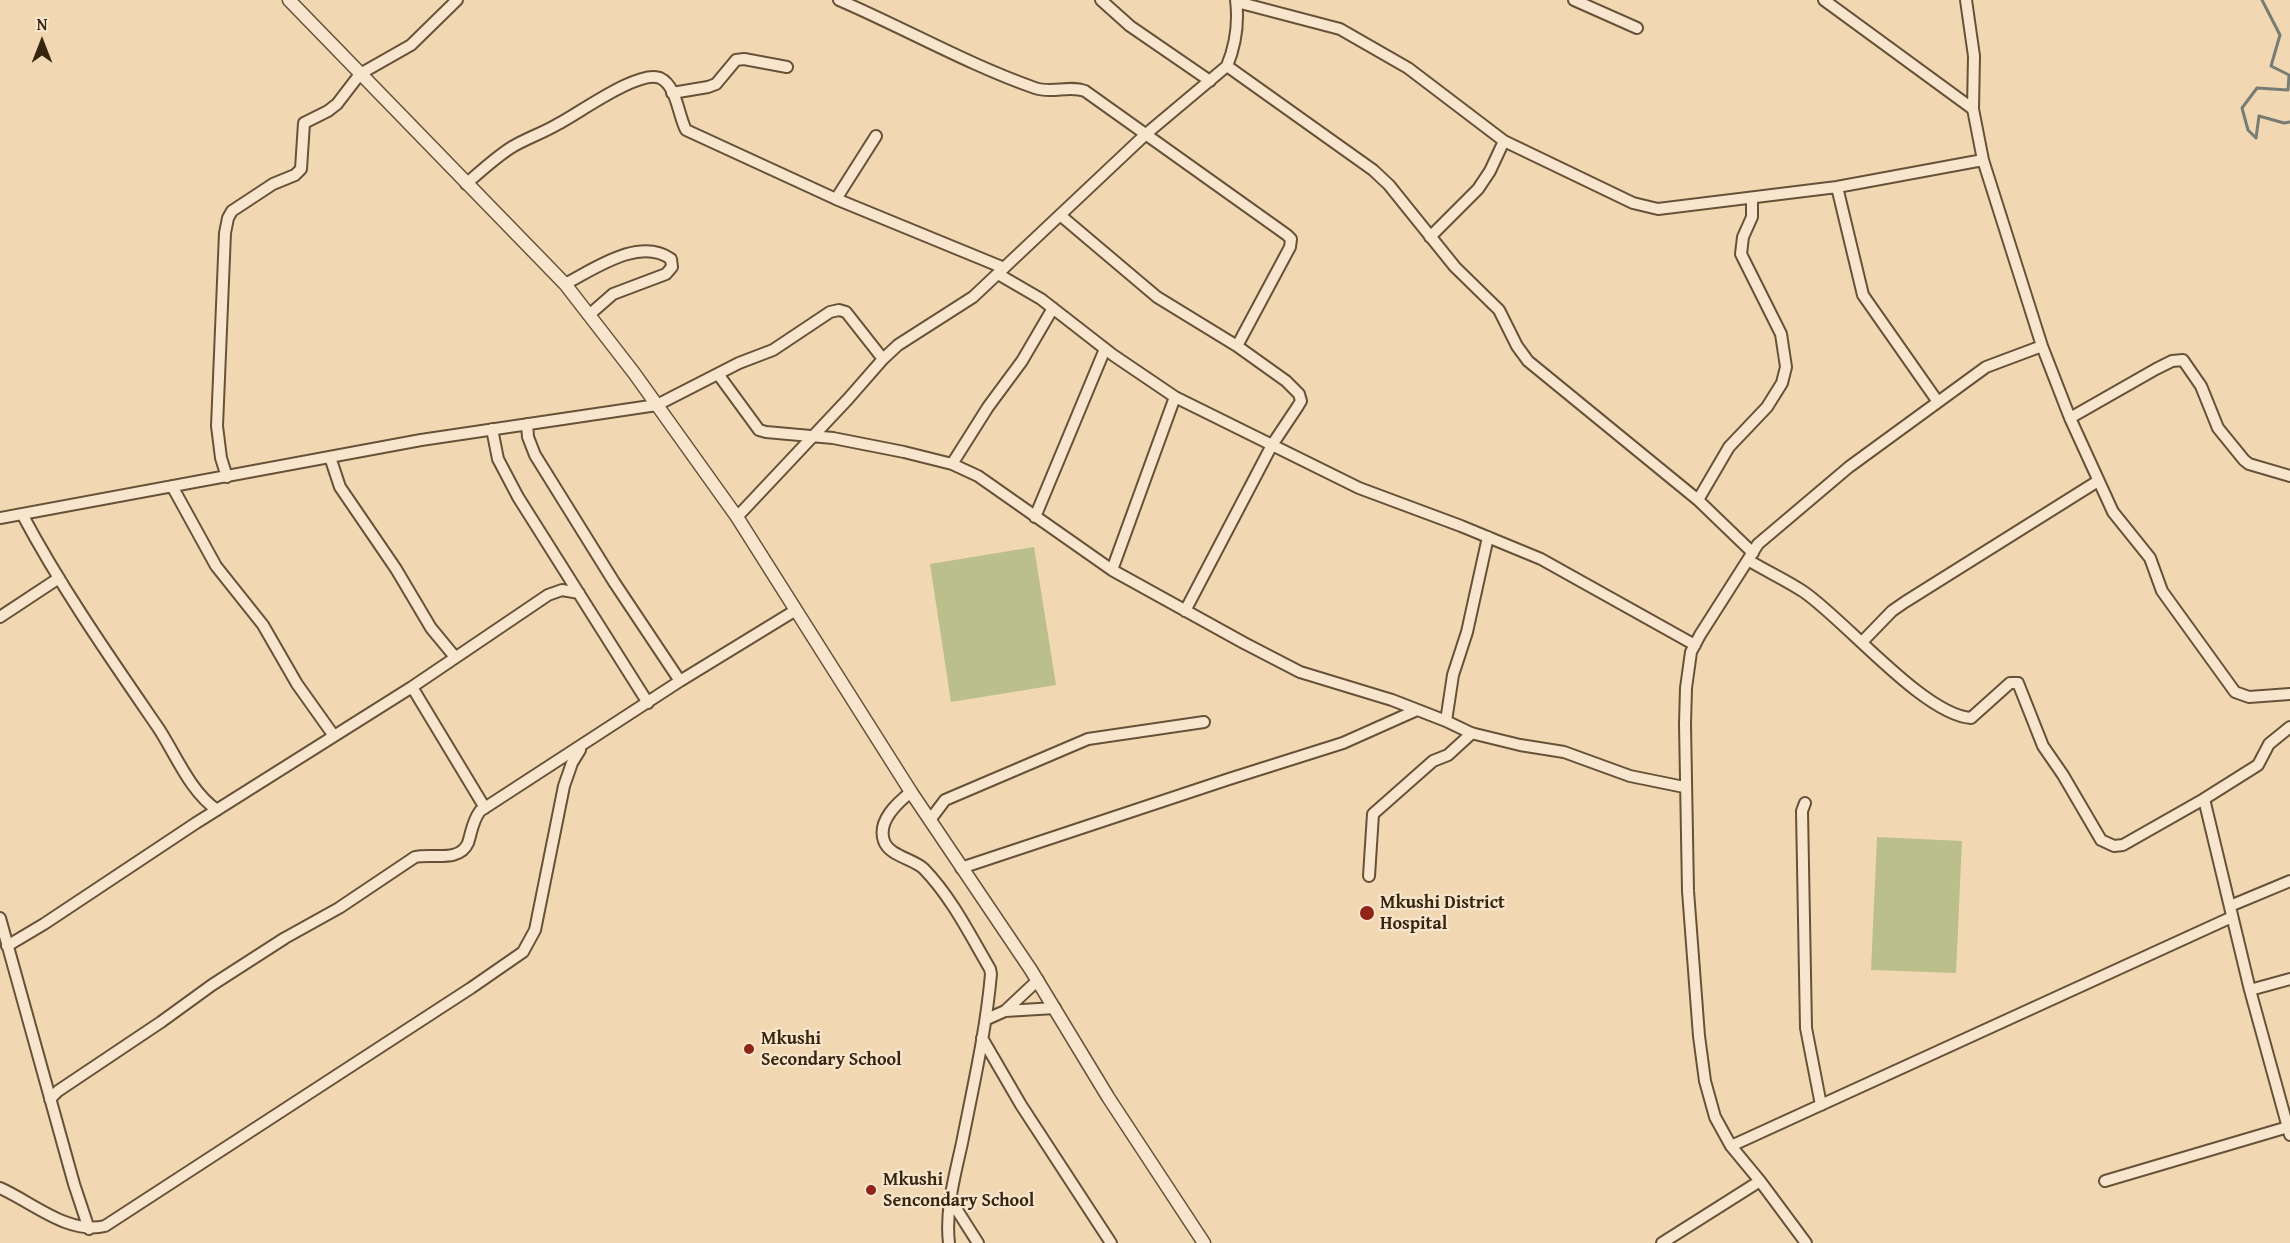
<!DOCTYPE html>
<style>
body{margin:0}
#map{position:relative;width:2290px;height:1243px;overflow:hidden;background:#f2d8b2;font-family:"Gentium Book Plus",serif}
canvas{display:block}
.north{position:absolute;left:12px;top:12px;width:60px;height:60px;-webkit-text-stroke:4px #f7e6cd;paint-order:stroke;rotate:0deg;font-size:16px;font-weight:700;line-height:24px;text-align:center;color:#37260f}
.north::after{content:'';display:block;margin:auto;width:21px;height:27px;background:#37260f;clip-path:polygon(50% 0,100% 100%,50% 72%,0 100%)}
</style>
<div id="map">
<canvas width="2290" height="1243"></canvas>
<div class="north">N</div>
</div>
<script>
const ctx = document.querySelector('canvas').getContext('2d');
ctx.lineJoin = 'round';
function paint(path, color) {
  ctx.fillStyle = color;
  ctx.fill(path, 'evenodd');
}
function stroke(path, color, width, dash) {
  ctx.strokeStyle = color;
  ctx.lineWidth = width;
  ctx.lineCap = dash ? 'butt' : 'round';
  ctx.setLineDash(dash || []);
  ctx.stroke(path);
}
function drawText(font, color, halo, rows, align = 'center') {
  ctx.font = font + ' "Gentium Book Plus",serif';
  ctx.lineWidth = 4.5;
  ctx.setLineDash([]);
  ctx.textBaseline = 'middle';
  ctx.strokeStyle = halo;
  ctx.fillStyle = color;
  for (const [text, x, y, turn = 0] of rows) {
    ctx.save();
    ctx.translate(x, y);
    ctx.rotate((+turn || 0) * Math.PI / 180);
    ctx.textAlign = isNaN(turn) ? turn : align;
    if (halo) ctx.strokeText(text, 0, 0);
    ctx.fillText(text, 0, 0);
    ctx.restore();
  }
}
paint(new Path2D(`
 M1034 547 1056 685 951 702 930 564Z
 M1877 837 1962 841 1956 973 1871 970Z`), '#babf8c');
stroke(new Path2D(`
 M2262 0 2280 35 2271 66 2289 75 2288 90 2257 88 2242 108 2248 130 2256 138 2259 116 2284 123 2290 122`), '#777c75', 3);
const minor = new Path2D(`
 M839 0C904 28 969 65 1035 88 1052 94 1069 85 1085 91L1287 235 1291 239 1290 247 1237 346
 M1101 0 1130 26 1210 81
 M1574 0 1637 28
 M1824 0 1973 109
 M1966 0 1974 56 1973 109 1983 160 2042 346 2070 418 2113 512 2150 558 2162 591 2235 692 2249 697 2290 694
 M1237 2 1340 29 1408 68 1504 141 1633 203 1658 209 1837 187 1983 160
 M1227 66 1373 170 1389 185 1455 267 1499 310 1517 346 1528 361 1698 500 1753 553
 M672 93 708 87 716 84 736 60 744 59 787 67
 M466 184C481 171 496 157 512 147 527 138 543 133 558 124 578 114 639 69 660 78 677 86 678 115 686 130L836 199 1004 268
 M1837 187 1863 295 1938 402
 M836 199 876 136
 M1060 215 1157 297 1237 346 1286 381 1299 394 1301 401 1298 406 1272 445 1185 611
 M1430 237 1478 189 1490 171 1504 141
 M998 274 1041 299 1113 355 1175 397 1359 488 1461 526 1541 559 1695 645
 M565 284C593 270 639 236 671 259L672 267 666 274 613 294 589 315
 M718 374 759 430 766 432 833 438 904 452 952 464 978 476 1112 570 1244 643 1300 672 1392 700 1446 721 1471 733 1520 745 1564 752 1630 776 1684 787
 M2070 418 2156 369 2172 361 2183 360 2201 386 2218 428 2244 460 2249 464 2290 476
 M527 424 528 437 535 455 614 582 680 681
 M492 429 498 459 518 497 648 703
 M330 457 340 487 396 569 431 628 455 657
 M952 464 988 407 1022 361 1053 308
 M227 477 221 458 217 426 225 233 228 218 232 211 273 184 295 175 301 169 304 123 328 111 337 104 360 74 411 45 457 0
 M172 486 216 566 263 625 297 684 334 736
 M1698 500 1729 447 1767 407 1782 383 1786 367 1781 334 1741 254 1743 237 1752 217V198
 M22 514C62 589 111 659 159 729 177 757 190 791 217 810
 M737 517 848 399 883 359 898 345 973 297 1146 134 1227 66C1236 44 1239 24 1236 0
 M1035 517 1105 349
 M0 518 421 440 657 405 739 363 773 350 830 312 839 310 846 312 883 359
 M1748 560C1766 571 1786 580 1804 592 1846 621 1924 715 1971 718L2010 683H2018L2043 746 2063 775 2101 840 2114 846 2123 845 2204 799 2250 990 2290 1135
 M1112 570 1175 397
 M0 617 59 578
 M1862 642 1892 611 1905 602 2098 481
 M412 687 485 808
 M1446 721 1453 675 1467 632 1488 537
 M911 792C897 803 877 821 884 841 889 856 914 859 924 869 952 898 970 935 990 969L991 974C986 1031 973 1087 962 1143 955 1175 945 1210 949 1243
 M2204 799 2258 765 2269 744 2290 727
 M1805 803 1802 811 1806 1028 1821 1105
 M930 820 945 800 1088 739 1204 722
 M961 868 1229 779 1343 743 1417 710
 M1369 876 1373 814 1433 761 1448 755 1472 733
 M2230 906 2290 881
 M0 918 74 1184 89 1229
 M7 946 44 924 196 823 412 687 548 595 562 590 579 593
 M2250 990 2290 979
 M1005 1011 1038 980
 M987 1019 1005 1011 1055 1008
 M982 1038 1021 1105 1111 1243
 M50 1099 58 1091 161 1022 212 985 285 938 339 908 415 857C432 853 459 863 468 843 472 831 472 822 480 811L680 681 796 610
 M1731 1146 2232 917
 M2105 1181 2288 1127
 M0 1188C32 1202 68 1235 105 1226L471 988 523 952 535 930 564 786 572 763 580 750
 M950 1199 978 1243
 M1662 1243 1760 1181
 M1806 1243 1760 1181 1731 1146 1715 1117 1705 1081 1699 1036 1688 891 1685 724 1686 688 1691 652 1700 635 1758 544 1849 467 1986 367 2042 346`);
const tertiary = new Path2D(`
 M289 0 565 284 634 373 737 517 911 792 1031 970 1108 1097 1204 1243`);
stroke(minor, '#665238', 14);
stroke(tertiary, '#665238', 15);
stroke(minor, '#f7e6cd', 10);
stroke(tertiary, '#f7e6cd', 12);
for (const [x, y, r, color] of [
 [1367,913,8,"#8f2418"],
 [749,1049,6,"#8f2418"],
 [871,1190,6,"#8f2418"]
]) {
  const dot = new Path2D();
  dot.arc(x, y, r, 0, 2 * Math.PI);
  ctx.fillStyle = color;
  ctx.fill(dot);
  stroke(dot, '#f7e6cd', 2);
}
drawText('bold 18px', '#37260f', '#f7e6cd', [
 ["Mkushi District",1380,903],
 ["Hospital",1380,924],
 ["Mkushi",761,1039],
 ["Secondary School",761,1060],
 ["Mkushi",883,1180],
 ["Sencondary School",883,1201]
], 'left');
</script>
